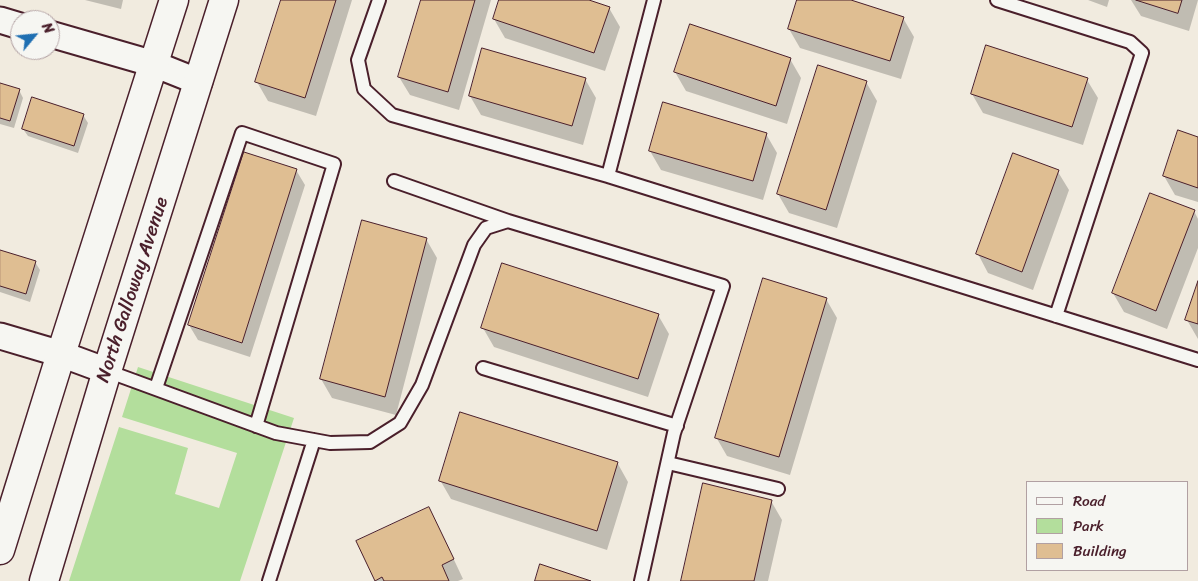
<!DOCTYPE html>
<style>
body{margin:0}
#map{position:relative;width:1198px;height:581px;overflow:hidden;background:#f1ebdf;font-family:Sriracha,sans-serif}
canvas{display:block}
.legend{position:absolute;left:1026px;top:481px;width:162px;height:90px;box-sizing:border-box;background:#f6f6f2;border:1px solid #b1a0a2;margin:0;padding:6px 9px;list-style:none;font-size:15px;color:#4a1f2b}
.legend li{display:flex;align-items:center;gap:10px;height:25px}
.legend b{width:25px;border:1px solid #b1a0a2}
.north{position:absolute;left:10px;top:10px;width:50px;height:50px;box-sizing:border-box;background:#f6f6f2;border:1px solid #b1a0a2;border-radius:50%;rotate:62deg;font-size:14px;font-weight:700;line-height:20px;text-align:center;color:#4a1f2b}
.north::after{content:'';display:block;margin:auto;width:18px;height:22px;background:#1f6fb2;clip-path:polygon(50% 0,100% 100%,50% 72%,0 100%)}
</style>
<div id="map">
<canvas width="1198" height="581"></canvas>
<ul class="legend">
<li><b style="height:6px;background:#f6f6f2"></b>Road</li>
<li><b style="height:14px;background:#b3de9c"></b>Park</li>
<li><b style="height:14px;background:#dfbe92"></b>Building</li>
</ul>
<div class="north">N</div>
</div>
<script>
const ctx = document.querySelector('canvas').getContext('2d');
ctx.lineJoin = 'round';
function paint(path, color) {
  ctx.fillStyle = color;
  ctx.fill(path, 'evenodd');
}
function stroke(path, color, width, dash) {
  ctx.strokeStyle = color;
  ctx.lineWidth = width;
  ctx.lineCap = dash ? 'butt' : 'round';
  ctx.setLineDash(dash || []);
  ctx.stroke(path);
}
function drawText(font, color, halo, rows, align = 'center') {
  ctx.font = font + ' Sriracha,sans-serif';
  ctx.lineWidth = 4;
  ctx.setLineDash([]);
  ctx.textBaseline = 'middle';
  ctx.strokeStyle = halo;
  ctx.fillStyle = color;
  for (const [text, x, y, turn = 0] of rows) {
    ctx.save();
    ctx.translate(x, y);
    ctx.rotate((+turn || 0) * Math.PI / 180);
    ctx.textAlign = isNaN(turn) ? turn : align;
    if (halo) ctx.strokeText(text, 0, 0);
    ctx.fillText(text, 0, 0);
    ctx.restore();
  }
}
paint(new Path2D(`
 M138 367 294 418 240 581H69L119 427 188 448 175 494 219 508 237 453 122 417Z`), '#b3de9c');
paint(new Path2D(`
 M85 0H123L121 9Z
 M282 0H352L316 116 268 101 257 82Z
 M422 0H491L459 110 410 95 399 77Z
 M501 0H585L609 8 620 27 605 71 505 38 494 19Z
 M798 0H846L903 18 914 37 901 79 800 48 789 29Z
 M1088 0H1109L1107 7Z
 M1131 0H1198L1189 31 1141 16Z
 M790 59 801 78 787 124 686 91 675 72Z
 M585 79 596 98 583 145 481 115 470 96Z
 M1087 80 1098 98 1083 145 983 113 972 94Z
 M866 82 877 101 837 228 789 213 778 194Z
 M0 84 19 90 23 98 14 128 0 124Z
 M83 115 88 123 78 153 28 136 23 129Z
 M766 134 777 153 763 200 661 170 650 151Z
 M1198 138V202L1175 195 1164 176Z
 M296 170 305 185 250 357 198 340 189 325Z
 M1058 172 1069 190 1033 290 988 273 978 254Z
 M1194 211 1198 219V248L1167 329 1124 312 1113 293Z
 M426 239 437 258 396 415 332 398 321 379Z
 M0 251 35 262 40 270 30 302 0 292Z
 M1198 285V339L1187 320Z
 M826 299 837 318 790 475 727 456 716 437Z
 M658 315 669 334 648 397 494 347 483 328Z
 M461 413 618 464 628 482 607 550 451 499 440 480Z
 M771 501 782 520 768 581H682Z
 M429 509 439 528 463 579 458 581H377L358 542Z`), '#0003');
const building = new Path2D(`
 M281 0H336L305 98 255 82Z
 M421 0H475L448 92 398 77Z
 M499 0H589L610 7 594 53 493 19Z
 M797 0H851L904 17 890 61 788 29Z
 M1136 0H1182L1178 13Z
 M690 24 791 58 776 106 674 72Z
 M986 45 1088 78 1072 127 971 94Z
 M482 48 586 78 572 126 469 96Z
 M818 65 867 81 826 210 777 194Z
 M0 83 20 89 10 121 0 118Z
 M32 97 84 114 74 146 22 129Z
 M663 102 767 133 753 181 649 151Z
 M1178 130 1198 137V188L1163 176Z
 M244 152 297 169 242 343 188 325Z
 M1013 153 1059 170 1022 272 976 254Z
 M1150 193 1195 210 1156 311 1112 293Z
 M362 220 427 238 385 397 320 379Z
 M0 250 36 261 26 294 0 286Z
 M502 263 659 314 638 379 481 328Z
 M763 278 827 298 779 457 715 438Z
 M1198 281V324L1185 320Z
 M460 412 618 462 597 531 439 481Z
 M703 483 772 500 754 581H681Z
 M429 507 454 559 442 565 449 581H384L382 577 375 581 356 541Z
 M540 564 591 581H535Z`);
paint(building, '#dfbe92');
stroke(building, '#4a1f2b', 1);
const service = new Path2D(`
 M379 0 358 60 364 89 392 115 608 176 1198 360
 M997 0 1130 42 1142 53 1056 316
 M608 176 654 0
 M394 181 508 221
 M483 368 677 426
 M107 371 276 433 330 443 370 442 400 423 422 385 474 245 486 228 508 221 723 286 674 433 641 581
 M156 388 242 133 334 164 256 426
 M668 463 778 489
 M269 581 314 440`);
const minor = new Path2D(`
 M0 20 20 26
 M50 34 154 64 199 82
 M0 336 61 354 107 371`);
const secondary = new Path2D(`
 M0 550 61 354 174 0
 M44 581 107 371 224 0`);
stroke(service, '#4a1f2b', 16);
stroke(minor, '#4a1f2b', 29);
stroke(secondary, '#4a1f2b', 31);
stroke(service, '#f6f6f2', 12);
stroke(minor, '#f6f6f2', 25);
stroke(secondary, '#f6f6f2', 28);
drawText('19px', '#4a1f2b', '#f6f6f2', [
 ["North Galloway Avenue",133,290,-72]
]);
</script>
